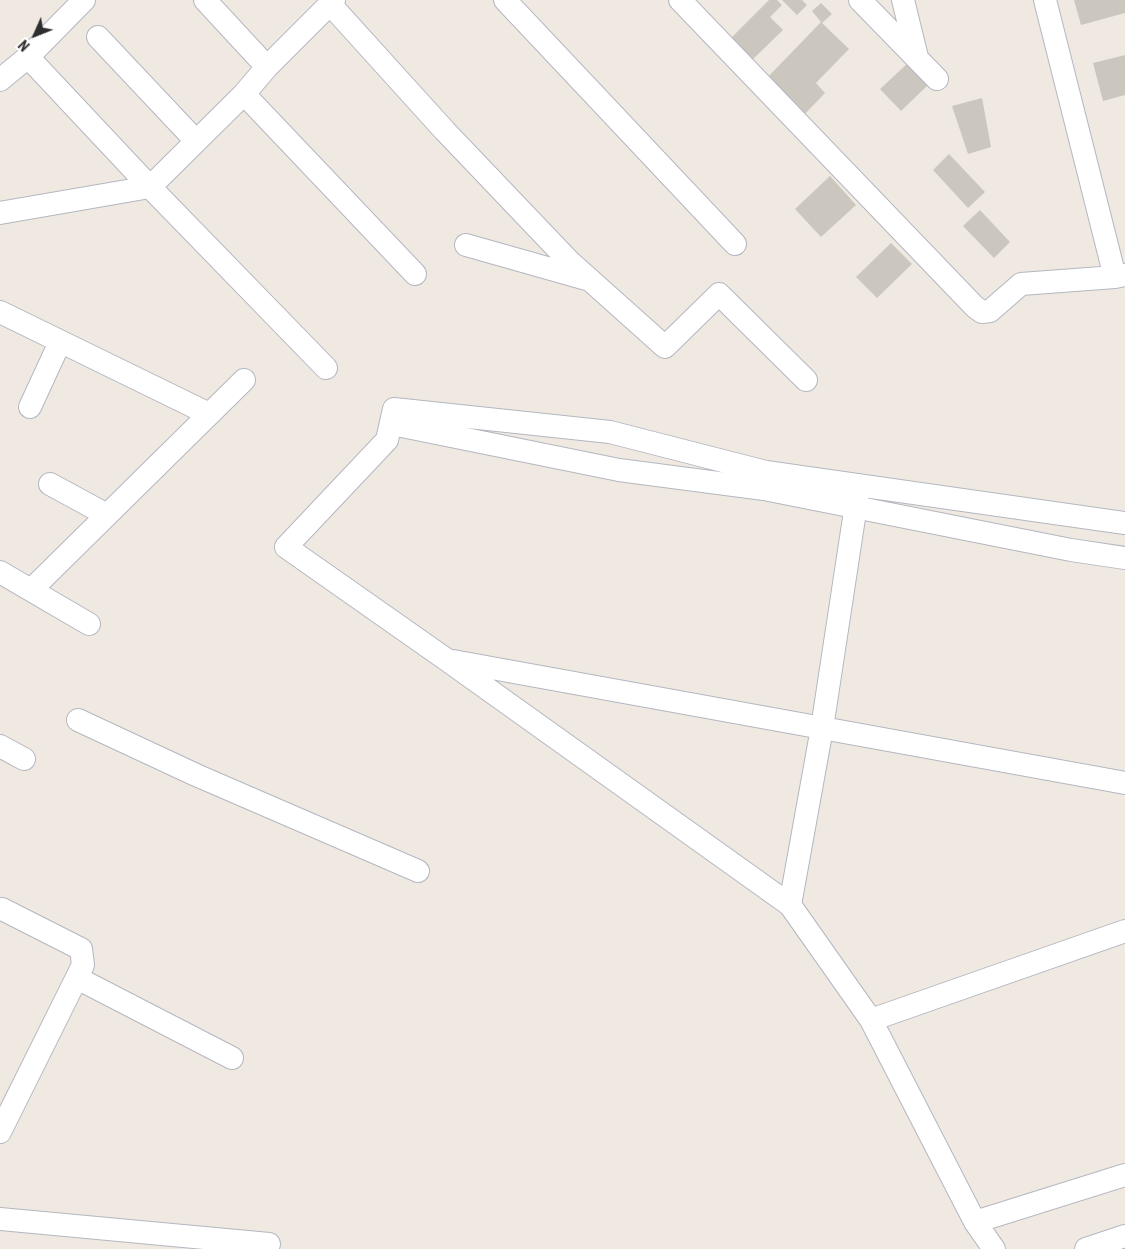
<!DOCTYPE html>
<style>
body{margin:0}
#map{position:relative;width:1125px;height:1249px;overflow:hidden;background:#efe9e1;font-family:"Roboto Condensed",sans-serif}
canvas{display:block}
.north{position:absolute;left:10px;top:10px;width:50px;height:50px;-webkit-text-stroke:4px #fff;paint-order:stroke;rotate:226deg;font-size:14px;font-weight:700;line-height:20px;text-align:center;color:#2e2e2e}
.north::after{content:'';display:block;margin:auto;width:18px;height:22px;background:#2e2e2e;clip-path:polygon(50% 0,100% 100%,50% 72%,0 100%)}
</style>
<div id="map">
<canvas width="1125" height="1249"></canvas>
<div class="north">N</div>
</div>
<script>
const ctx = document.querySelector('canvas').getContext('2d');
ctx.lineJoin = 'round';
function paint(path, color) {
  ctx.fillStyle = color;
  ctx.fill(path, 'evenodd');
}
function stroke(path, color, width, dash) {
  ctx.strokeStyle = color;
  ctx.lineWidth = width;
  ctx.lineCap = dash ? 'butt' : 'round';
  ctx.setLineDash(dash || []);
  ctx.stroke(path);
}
paint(new Path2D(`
 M769 0H777L782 5 770 17 783 30 750 62 729 40Z
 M782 0H802L807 5 797 15Z
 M1074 0H1125V13L1081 25Z
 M821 3 832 14 822 23 849 49 816 83 825 93 802 117 765 80 821 22 812 11Z
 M1125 55V95L1103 101 1093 63Z
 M908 63 928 85 901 111 880 89Z
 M982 98 991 147 968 154 952 106Z
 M949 154 985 192 968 208 933 170Z
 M830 176 856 205 821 237 795 209Z
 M980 210 1010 242 994 258 963 226Z
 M891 243 912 264 877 298 856 277Z`), '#cbc7bf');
const minor = new Path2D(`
 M205 0 267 67
 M505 0 735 244
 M680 0 975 307 982 312 990 311 1021 284 1115 277
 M860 0 937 79
 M903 0 917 57
 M1045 0 1115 277 1125 275
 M330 4 445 131 570 262 665 347 719 294 806 380
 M98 37 196 141
 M28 57 150 187 326 368
 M0 80 28 57 84 0
 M244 94 415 274
 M0 213 150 187 244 94 267 67 334 0
 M466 245 586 279
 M0 312 209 414
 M30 407 60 342
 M392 424 619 470 764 489 1071 550 1125 558
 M50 484 107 515
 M859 485 822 728 790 905 871 1020 975 1222 994 1249
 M0 572 89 624
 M31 590 244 380
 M453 661 1125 783
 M78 720 196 775 418 871
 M0 746 24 759
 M790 905 447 660 286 547 387 440 394 409 610 432 766 472 1125 523
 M77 978 232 1058
 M871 1020 1125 931
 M0 1132 83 965 81 949 2 909
 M0 1219 269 1244
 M975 1222 1125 1175
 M1086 1249 1125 1236`);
stroke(minor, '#b4b7c1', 24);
stroke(minor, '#fff', 22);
</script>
